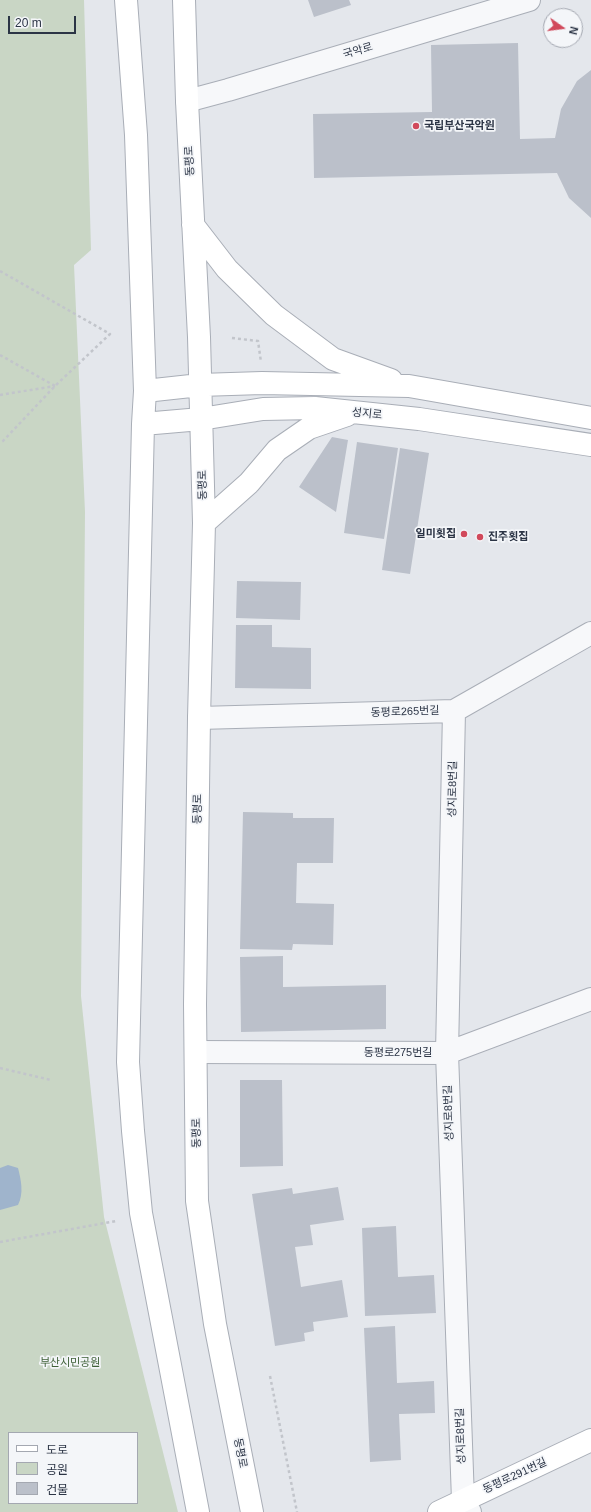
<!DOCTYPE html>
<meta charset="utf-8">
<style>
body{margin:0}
#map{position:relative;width:591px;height:1512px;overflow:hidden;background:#e4e7ec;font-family:Helvetica,"Noto Sans KR",sans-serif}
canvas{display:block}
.legend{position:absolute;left:8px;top:1432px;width:130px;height:72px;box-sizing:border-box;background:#f4f6f9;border:1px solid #a4a8b1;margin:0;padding:5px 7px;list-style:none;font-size:12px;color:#2b3445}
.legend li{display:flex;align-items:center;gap:8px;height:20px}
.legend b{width:20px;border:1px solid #a4a8b1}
.north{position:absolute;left:543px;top:8px;width:40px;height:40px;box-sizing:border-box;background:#f4f6f9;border:1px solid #a4a8b1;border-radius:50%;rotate:104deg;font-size:11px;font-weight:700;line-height:16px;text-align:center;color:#2b3445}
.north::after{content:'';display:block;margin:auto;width:14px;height:18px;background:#d1495b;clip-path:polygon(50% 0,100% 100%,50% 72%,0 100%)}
.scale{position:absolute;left:8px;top:16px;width:68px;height:18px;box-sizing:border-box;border:2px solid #2b3445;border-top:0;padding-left:5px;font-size:12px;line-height:14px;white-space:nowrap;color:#2b3445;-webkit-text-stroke:3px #f4f6f9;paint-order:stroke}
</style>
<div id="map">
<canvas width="591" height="1512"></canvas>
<ul class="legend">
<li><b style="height:5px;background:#fff"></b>도로</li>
<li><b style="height:11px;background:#c9d6c5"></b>공원</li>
<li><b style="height:11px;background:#bbc0ca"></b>건물</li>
</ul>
<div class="north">N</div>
<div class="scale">20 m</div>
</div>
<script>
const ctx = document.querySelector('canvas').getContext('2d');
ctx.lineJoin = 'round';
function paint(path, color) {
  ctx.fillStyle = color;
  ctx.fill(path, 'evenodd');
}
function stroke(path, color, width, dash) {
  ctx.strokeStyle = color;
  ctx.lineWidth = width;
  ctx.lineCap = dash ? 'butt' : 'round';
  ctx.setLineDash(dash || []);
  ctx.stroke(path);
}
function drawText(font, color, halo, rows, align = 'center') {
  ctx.font = font + ' Helvetica,"Noto Sans KR",sans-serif';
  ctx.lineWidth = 3.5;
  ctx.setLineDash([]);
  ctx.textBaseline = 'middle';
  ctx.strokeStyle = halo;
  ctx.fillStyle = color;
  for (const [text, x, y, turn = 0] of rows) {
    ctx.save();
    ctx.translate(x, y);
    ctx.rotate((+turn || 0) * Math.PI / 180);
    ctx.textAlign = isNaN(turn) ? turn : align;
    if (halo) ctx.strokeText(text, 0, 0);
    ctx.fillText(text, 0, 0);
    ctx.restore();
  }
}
paint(new Path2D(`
 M0 0H84L91 250 74 265 85 512 81 996 104 1217 178 1512H0ZM9 1433H137V1503H9Z`), '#c9d6c5');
paint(new Path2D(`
 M8 1165 18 1168C21 1180 24 1193 18 1205L0 1210V1168Z`), '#9fb4cc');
paint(new Path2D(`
 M308 0H349L351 5 314 17Z
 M518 43 520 139 555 138 561 109 577 81 591 70V218L569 198 557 173 314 178 313 114 432 112 431 45Z
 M332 437 348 440 336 512 299 487Z
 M357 442 398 448 384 539 344 533Z
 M400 448 429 453 410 574 382 570Z
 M237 581 301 582 300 620 236 618Z
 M236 625H272V647L311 648V689L235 688Z
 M243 812 293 813V818H334L333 863H297L296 903 334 904 333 945 293 944 292 950 240 949Z
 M283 956V987L386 985V1029L241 1032 240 957Z
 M240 1080H282L283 1166 240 1167Z
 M338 1187 344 1220 310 1225 313 1245 295 1247 301 1287 342 1280 348 1317 313 1322 314 1331 304 1333 305 1341 275 1346 252 1194 292 1188 293 1194Z
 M396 1226 398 1277 434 1275 436 1313 365 1316 362 1228Z
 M395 1326 397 1383 434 1381 435 1413 399 1414 401 1460 370 1462 364 1328Z`), '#bbc0ca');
const minor = new Path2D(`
 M187 101 228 90 529 0
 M454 711 447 1053 463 1500 470 1512
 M199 718 454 711 591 633
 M196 1052 447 1053 591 999`);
const secondary = new Path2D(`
 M126 0 136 135 145 391 143 424 128 1062 133 1131 141 1213 198 1512
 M184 0 187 101 199 337 204 523 199 718 195 1004 197 1201 215 1324 252 1512
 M193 225 227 269 274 315 333 359 391 380
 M145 391 200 385 262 383 409 386 591 418
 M143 424 201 419 263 409 315 408 419 419 591 445
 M204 523 249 483 277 450 309 428 347 415
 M439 1512 591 1440`);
stroke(minor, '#a9aeb7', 24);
stroke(secondary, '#a9aeb7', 24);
stroke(new Path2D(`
 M0 271 110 334 55 386 3 441 0 443
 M232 338 258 341 261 362
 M0 355 55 386
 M0 395 55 386
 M0 1068 51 1080
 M0 1242 116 1221
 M270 1376 297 1512`), '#c2c5cb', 2.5, [3, 3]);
stroke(minor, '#f7f8fa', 22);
stroke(secondary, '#fff', 22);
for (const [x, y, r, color] of [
 [416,126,4,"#d1495b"],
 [464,534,4,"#d1495b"],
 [480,537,4,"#d1495b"]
]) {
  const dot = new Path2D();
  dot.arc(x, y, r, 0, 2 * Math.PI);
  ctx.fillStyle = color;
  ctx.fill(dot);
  stroke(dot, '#f4f6f9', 1.5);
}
drawText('11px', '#2b3445', '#f4f6f9', [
 ["국악로",358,51,-17],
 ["동평로",190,161,-93],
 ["성지로",367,414,6],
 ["동평로",203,485,-91],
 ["동평로265번길",405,712,-2],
 ["성지로8번길",453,789,-89],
 ["동평로",198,809,-89],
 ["동평로275번길",398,1053],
 ["성지로8번길",449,1113,-92],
 ["동평로",197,1133,-91],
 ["성지로8번길",461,1436,-92],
 ["동평로",240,1453,79],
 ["동평로291번길",515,1476,-25]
]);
drawText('bold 11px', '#2b3445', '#f4f6f9', [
 ["국립부산국악원",424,126],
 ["일미횟집",456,534,"right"],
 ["진주횟집",488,537]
], 'left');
drawText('11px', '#3f6138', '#f4f6f9', [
 ["부산시민공원",70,1363]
]);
</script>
